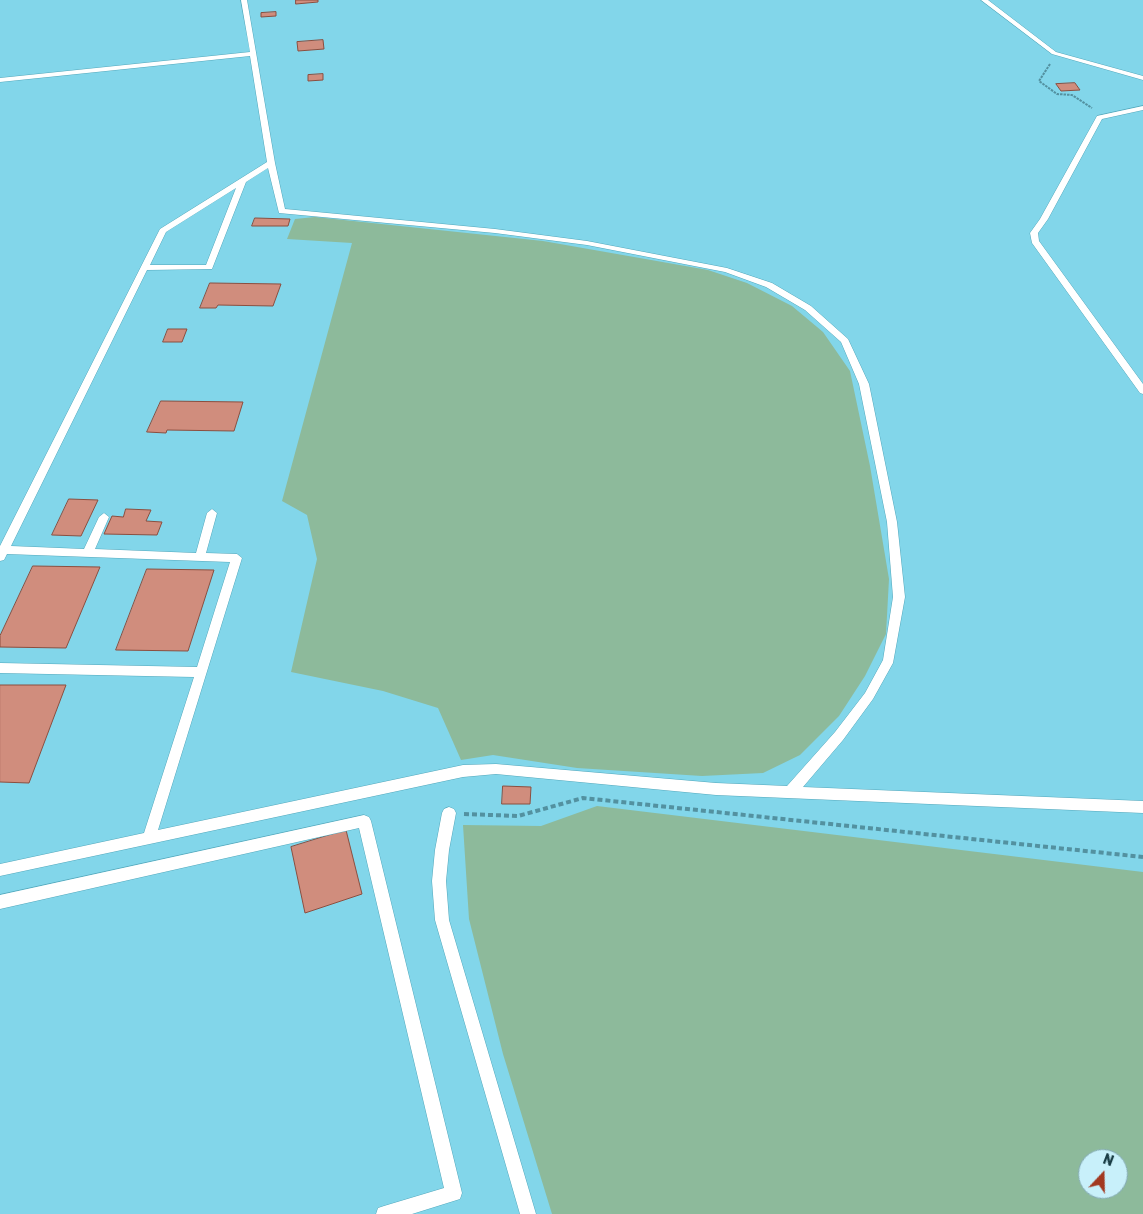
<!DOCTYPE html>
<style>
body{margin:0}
#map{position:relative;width:1143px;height:1214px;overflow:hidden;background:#82d6ea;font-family:Rubik,sans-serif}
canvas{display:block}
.north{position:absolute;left:1078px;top:1149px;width:50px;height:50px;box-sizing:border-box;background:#c8f0fa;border:1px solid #82a9b2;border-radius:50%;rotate:21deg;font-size:14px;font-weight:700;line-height:20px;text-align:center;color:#1a3e46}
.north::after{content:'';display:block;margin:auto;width:18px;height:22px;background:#a23920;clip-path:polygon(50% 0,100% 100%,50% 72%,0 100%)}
</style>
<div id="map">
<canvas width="1143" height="1214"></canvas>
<div class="north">N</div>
</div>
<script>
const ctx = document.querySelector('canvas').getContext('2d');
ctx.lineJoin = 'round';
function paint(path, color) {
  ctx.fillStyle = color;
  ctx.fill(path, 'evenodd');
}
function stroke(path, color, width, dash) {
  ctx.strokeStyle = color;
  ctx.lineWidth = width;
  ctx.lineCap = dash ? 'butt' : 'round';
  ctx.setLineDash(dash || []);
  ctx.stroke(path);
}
paint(new Path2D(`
 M315 217 543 241 708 270 747 283 792 306 823 332 850 371 870 466 889 579 886 634 865 676 839 716 800 755 763 773 702 776 577 768 493 755 461 760 438 708 383 691 291 672 317 559 307 515 282 501 352 243 287 239 295 219Z
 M597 806 1143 872V1214H552L503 1054 469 919 463 825 541 826ZM1088 1159H1118V1189H1088Z`), '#8dba9b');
const building = new Path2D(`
 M296 0H318V2L296 4Z
 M276 12V16L261 17V13Z
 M323 40 324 49 298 51 297 42Z
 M323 74V80L308 81V75Z
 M1075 83 1080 90 1061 91 1056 84Z
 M255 218 290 219 288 226H252Z
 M210 283 281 284 273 306 218 305 216 308H200Z
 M168 329H187L182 342H163Z
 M161 401 243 402 234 431 167 430 166 433 147 432Z
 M69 499 98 500 81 536 52 535Z
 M126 509 151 510 146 521 162 522 157 535 104 534 112 516 123 517Z
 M33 566 100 567 66 648 0 647V636Z
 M147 569 214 570 188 651 116 650Z
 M0 685H66L29 783 0 782Z
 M503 786 531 787 530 804H502Z
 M346 830 362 894 305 913 291 847Z`);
paint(building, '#d08d7d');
stroke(building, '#8b4e3f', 1);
const lane = new Path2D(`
 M241 0H247L275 163 285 209 495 229 587 241 727 268 772 283 811 306 848 339 869 384 897 522 905 597 893 663 873 699 843 740 803 787 1143 801V813L716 795 496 774 463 777 0 876V864L144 833 194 677 0 673V663L197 667 230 562 7 554 4 560 0 561V546L160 229 267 162 250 56 0 82V78L250 52ZM268 168 279 213 495 233 587 245 725 272 766 287 805 310 841 342 859 384 887 522 893 597 883 660 865 693 835 732 787 786 716 783 496 764 463 765 158 830 242 558 237 554 206 553 217 513 212 509 207 513 196 553 95 549 109 517 104 513 99 517 84 549 11 546 147 270 212 269 246 182ZM236 188 206 265H150L166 232Z
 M981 0H988L1056 52 1143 76V80L1052 54Z
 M1143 106V110L1102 119 1048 219 1038 233 1039 241 1143 384V394L1140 393 1032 243 1030 233 1040 219 1097 116Z
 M449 807 454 809 456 813 449 850 446 881 449 920 536 1214H520L435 920 432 881 435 850 442 813 444 809Z
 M364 815 369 817 371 821 462 1193 460 1199 412 1214H376L378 1208 384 1206 444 1188 359 828 0 909V895Z`);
stroke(lane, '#53a7bb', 1);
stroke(new Path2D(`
 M1050 64 1039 81 1057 94 1072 95 1092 108`), '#5391a0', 2, [2.5, 1]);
stroke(new Path2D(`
 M464 814 518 816 583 798 1143 857`), '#5391a0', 4, [5, 3]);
paint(lane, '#fff');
</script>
